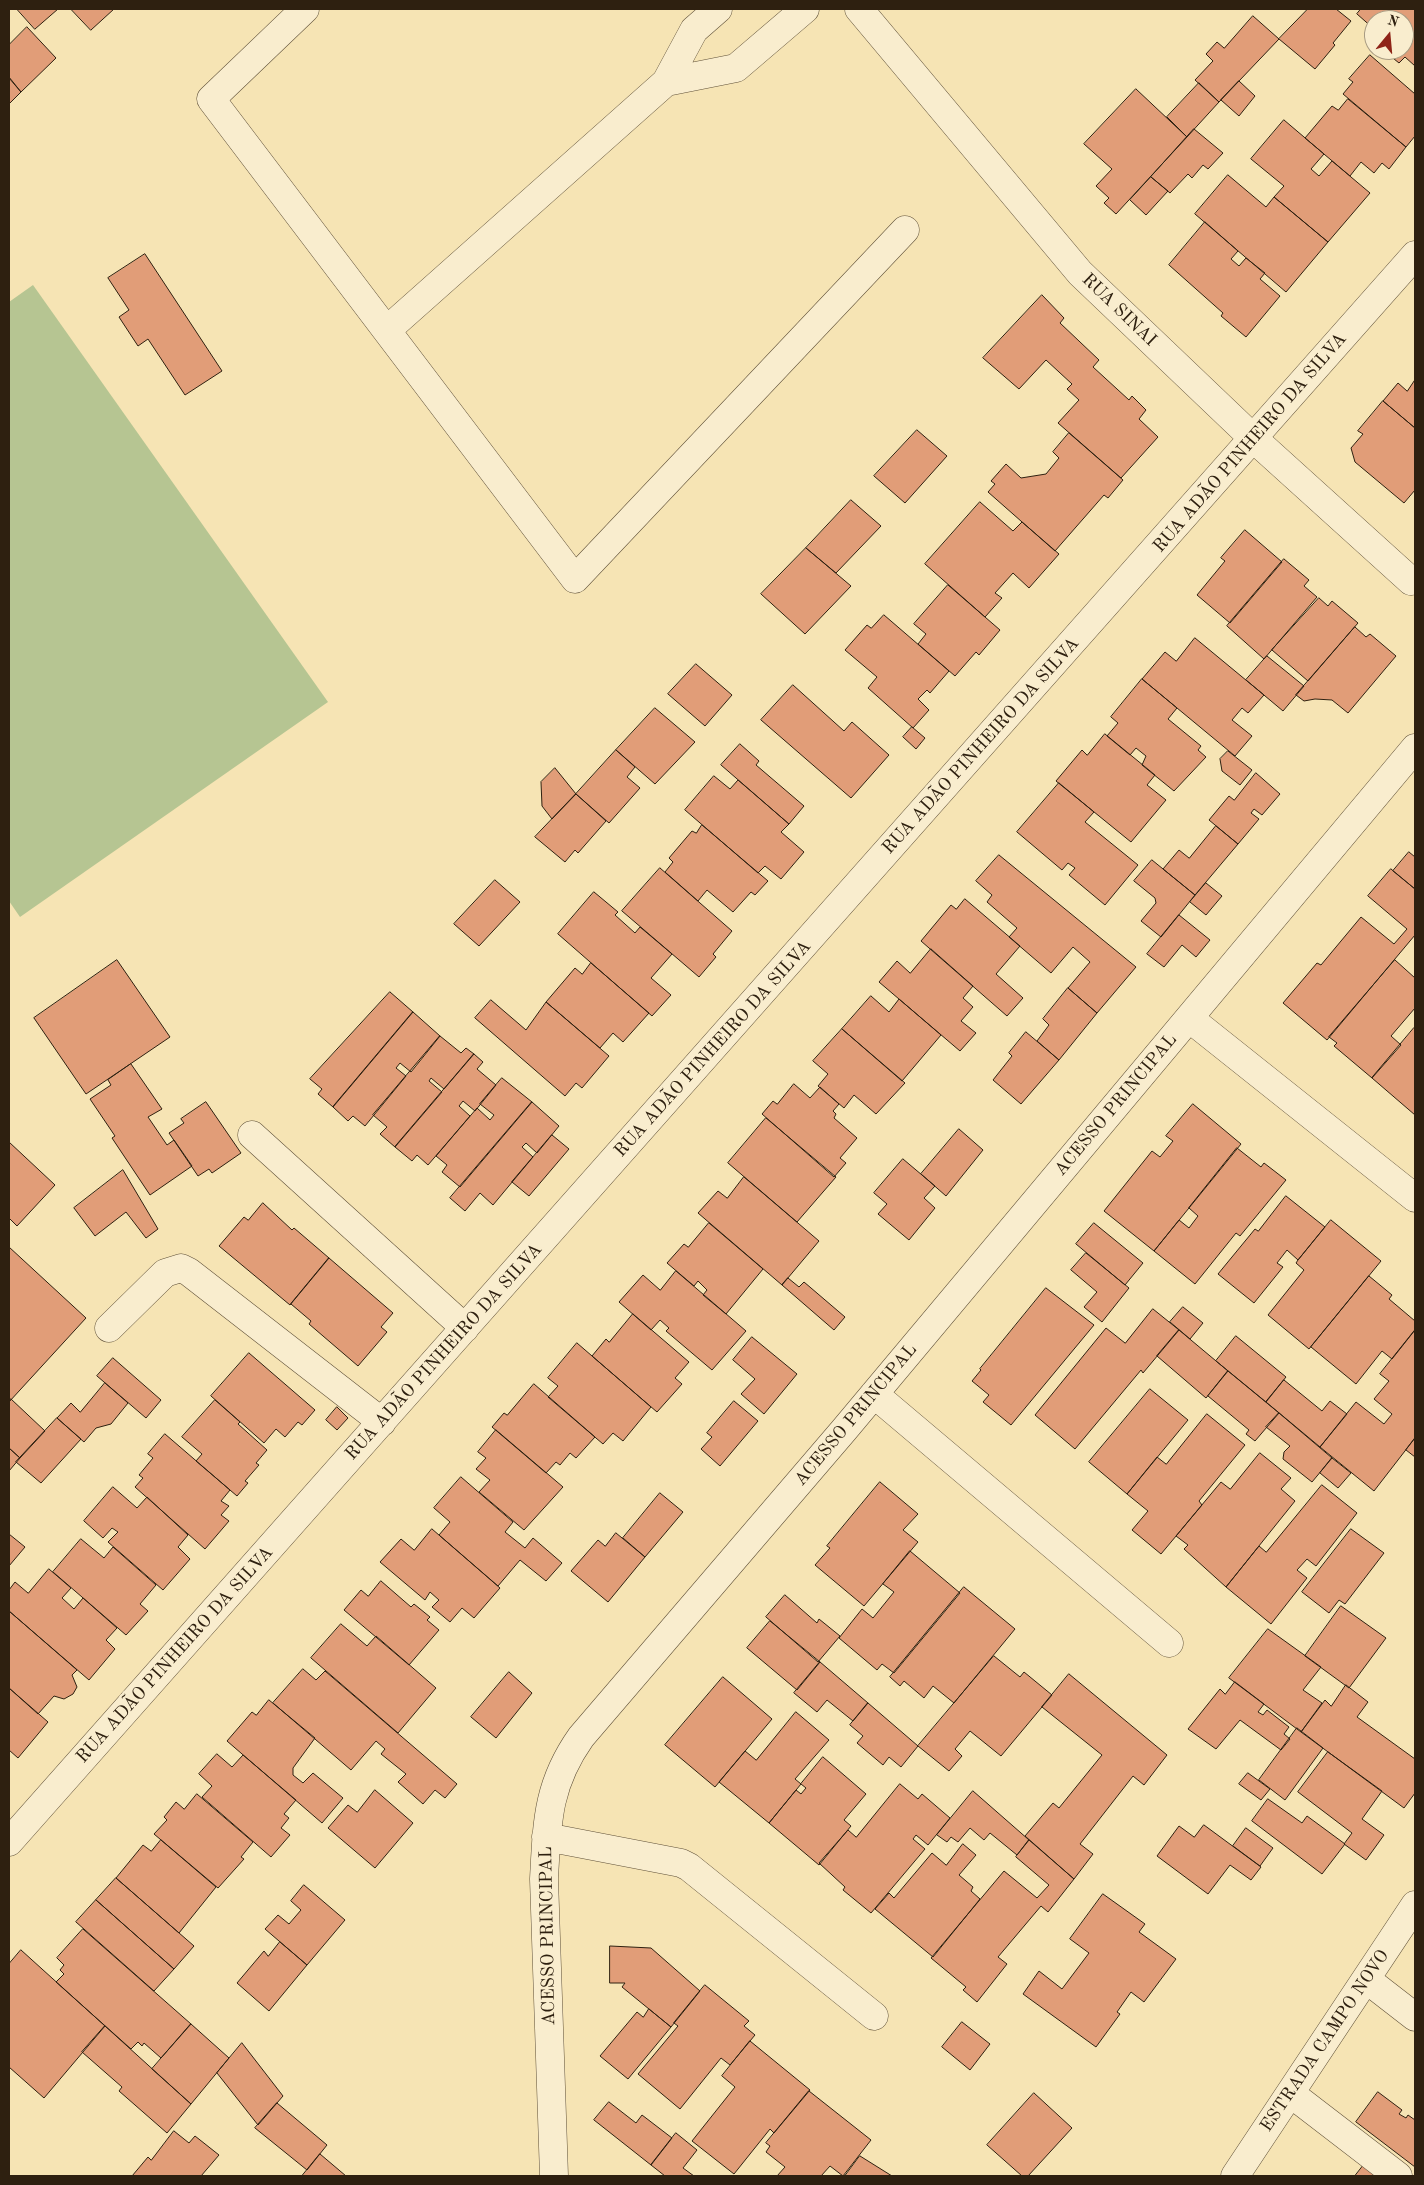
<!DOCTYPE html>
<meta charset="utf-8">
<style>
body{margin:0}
#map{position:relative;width:1424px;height:2185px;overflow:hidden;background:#f6e4b4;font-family:"Old Standard TT",serif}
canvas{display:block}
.frame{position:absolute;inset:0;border:10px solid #2e2010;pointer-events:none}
.north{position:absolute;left:1364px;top:10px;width:50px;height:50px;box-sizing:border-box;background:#f9edce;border:1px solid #a89b82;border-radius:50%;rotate:17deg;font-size:14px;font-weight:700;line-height:20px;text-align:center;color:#2e2010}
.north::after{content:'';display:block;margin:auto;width:18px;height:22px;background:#8f2418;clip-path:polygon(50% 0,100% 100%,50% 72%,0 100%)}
</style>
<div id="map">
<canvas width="1424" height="2185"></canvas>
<div class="frame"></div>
<div class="north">N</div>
</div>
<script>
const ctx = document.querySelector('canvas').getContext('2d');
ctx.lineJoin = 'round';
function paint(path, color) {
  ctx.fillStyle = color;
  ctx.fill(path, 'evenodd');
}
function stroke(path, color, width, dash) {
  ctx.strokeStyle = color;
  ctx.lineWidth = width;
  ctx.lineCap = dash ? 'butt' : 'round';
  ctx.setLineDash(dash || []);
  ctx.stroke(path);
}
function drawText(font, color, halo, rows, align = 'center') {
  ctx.font = font + ' "Old Standard TT",serif';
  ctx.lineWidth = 5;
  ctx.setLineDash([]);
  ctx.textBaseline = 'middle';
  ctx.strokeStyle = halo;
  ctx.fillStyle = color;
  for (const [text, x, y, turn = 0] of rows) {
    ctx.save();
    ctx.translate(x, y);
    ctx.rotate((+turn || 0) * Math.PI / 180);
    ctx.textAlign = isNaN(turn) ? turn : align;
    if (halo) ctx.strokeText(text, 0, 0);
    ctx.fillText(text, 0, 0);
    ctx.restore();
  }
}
paint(new Path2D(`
 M33 285 328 702 20 917 9 901V302Z`), '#b6c592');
const building = new Path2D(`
 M17 9H58L35 29Z
 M71 9H114L91 30Z
 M1308 9H1336L1351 21 1333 43 1335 45 1315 69 1279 39Z
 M1361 9H1415V66L1405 57 1399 63 1383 50H1404V20H1374V29L1357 14Z
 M1253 16 1279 39 1219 102 1195 80 1213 61 1206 54 1217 42 1224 48Z
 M27 27 56 58 21 92 9 78V45Z
 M1370 55 1415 94V136L1406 147 1343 94 1353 82 1349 79Z
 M9 77 21 92 9 104Z
 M1239 81 1255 96 1239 116 1221 100Z
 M1199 83 1219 102 1187 137 1167 117Z
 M1136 89 1187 137 1116 214 1104 203 1109 198 1096 186 1112 169 1084 144Z
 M1348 99 1406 147 1389 169 1382 163 1374 173 1361 162 1350 176 1305 138 1332 106 1338 110Z
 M1284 120 1324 154 1311 169 1319 176 1332 161 1370 193 1328 242 1274 197 1284 186 1251 159Z
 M1194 129 1223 153 1208 169 1203 165 1192 178 1188 174 1170 193 1151 177Z
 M1228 175 1266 207 1274 197 1328 242 1286 292 1195 214Z
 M1151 177 1168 191 1146 215 1130 200Z
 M1205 222 1238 251 1231 259 1239 266 1246 258 1265 273 1260 279 1280 296 1246 337 1221 316 1223 313 1169 265Z
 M145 254 222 371 185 395 148 339 138 346 119 317 129 310 108 278Z
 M1042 295 1064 318 1060 323 1099 360 1093 367 1129 400 1132 396 1146 410 1139 419 1158 437 1121 478 1058 423 1079 400 1067 389 1072 384 1046 360 1019 389 983 358Z
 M1415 380V428L1383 401 1398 383 1407 391Z
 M1383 401 1415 428V490L1404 503 1355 462 1351 448 1363 434 1358 431Z
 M917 430 947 456 905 503 874 476Z
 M1069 433 1123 480 1108 498 1104 495 1055 551 988 492 995 484 991 481 1006 464 1021 478 1046 474 1059 458 1053 452Z
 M851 500 881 526 836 573 806 548Z
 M980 502 1013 531 1022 522 1059 554 1029 588 1013 573 995 593 1002 598 985 617 925 564Z
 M1245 530 1282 562 1230 623 1197 595 1225 561 1221 558Z
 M806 548 851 586 805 634 761 594Z
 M1284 559 1309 580 1304 586 1317 597 1264 659 1227 626Z
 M948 585 1000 630 979 655 976 652 955 676 918 644 926 634 914 624Z
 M1319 598 1328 606 1332 601 1358 623 1308 681 1272 650Z
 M884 615 949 671 930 693 927 690 918 699 929 710 913 728 868 688 877 677 845 650 867 625 871 628Z
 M1355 627 1366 637 1370 634 1396 656 1348 713 1332 700 1315 699 1304 701 1296 695Z
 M1195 638 1264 695 1248 713 1242 708 1232 720 1252 736 1235 756 1142 679 1165 652 1176 661Z
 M1267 656 1304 686 1283 711 1246 680Z
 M696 664 732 695 705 726 668 694Z
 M1142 679 1177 708 1168 719 1201 746 1198 750 1206 757 1174 791 1142 765 1146 756 1136 748 1130 755 1107 736 1118 723 1111 717Z
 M793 685 844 731 852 722 889 755 851 798 761 720Z
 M655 708 695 742 655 784 616 750Z
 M912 727 925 738 916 749 903 737Z
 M1105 734 1155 775 1147 785 1166 800 1131 842 1056 781 1082 750 1087 755Z
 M740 744 759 761 756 765 804 806 789 824 721 765Z
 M616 750 635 767 627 777 640 788 609 823 576 794Z
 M1228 751 1252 770 1240 785 1222 771 1220 759Z
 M555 768 576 794 552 819 542 806 541 782Z
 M1256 773 1280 794 1262 815 1254 809 1251 813 1259 819 1238 844 1209 820 1229 796 1234 800Z
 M714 776 730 789 738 780 789 824 781 832 804 852 781 879 765 866 758 873 685 810Z
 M1059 783 1094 812 1085 822 1138 865 1105 905 1069 875 1075 868 1068 863 1062 870 1017 832Z
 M576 794 606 821 578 853 575 850 565 862 535 837Z
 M702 825 768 881 755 895 751 892 733 912 707 890 698 901 665 872 673 862 669 858 692 831 696 833Z
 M1216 826 1238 844 1195 895 1163 869 1179 850 1189 858Z
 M1409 852 1415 857V889L1393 871Z
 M999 855 1136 967 1097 1013 1068 988 1090 962 1073 947 1051 973 1009 937 1017 928 987 902 992 895 976 881Z
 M1152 860 1195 895 1161 937 1141 921 1156 903 1155 898 1134 881Z
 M660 868 732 931 713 954 716 957 699 977 622 911Z
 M1391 869 1415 889V935L1327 1040 1283 1003 1317 963 1321 965 1361 917 1394 944 1407 929 1368 896Z
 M495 880 520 902 479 946 454 924Z
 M1206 883 1222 896 1206 915 1190 902Z
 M594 892 618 912 615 915 635 933 640 927 672 954 651 978 671 995 652 1016 558 934Z
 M965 899 1020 946 996 974 1023 998 1007 1016 921 941 951 905 956 909Z
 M1179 915 1210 940 1196 957 1182 945 1164 967 1147 954Z
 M931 949 973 986 963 998 973 1007 961 1021 976 1033 960 1051 879 982 897 961 910 973Z
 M117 960 170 1037 86 1094 34 1018Z
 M1395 960 1415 978V1008L1391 1036 1401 1045 1372 1078 1334 1046 1337 1043 1329 1037Z
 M591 963 649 1013 623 1042 613 1033 600 1048 546 1002 575 968 582 974Z
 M1068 988 1097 1013 1059 1060 1037 1041 1049 1025 1043 1019Z
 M390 992 413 1012 333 1107 318 1094 322 1089 310 1079Z
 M871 996 889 1012 899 999 941 1035 902 1081 842 1029Z
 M491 1000 526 1030 546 1002 609 1056 582 1088 576 1083 565 1096 475 1018Z
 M413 1012 440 1036 411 1072 400 1063 396 1068 406 1076 365 1126 353 1116 348 1121 333 1107Z
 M1414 1028 1415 1029V1115L1372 1078Z
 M842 1029 905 1083 876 1114 854 1095 844 1108 818 1086 828 1074 813 1061Z
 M1026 1032 1059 1060 1021 1104 993 1080 1012 1056 1009 1053Z
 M440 1036 461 1053 466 1048 474 1054 444 1089 431 1078 429 1081 442 1092 395 1147 380 1134 387 1127 373 1115Z
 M474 1054 483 1062 477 1069 496 1085 475 1111 463 1101 459 1106 470 1116 428 1165 417 1155 412 1161 395 1147Z
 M131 1064 162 1109 148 1117 167 1145 174 1140 192 1166 150 1195 112 1138 115 1136 90 1099 111 1085 108 1080Z
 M502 1078 532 1102 460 1187 442 1172 447 1165 436 1156 477 1108 490 1120 494 1115 480 1104Z
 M794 1084 810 1098 820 1087 839 1104 833 1111 836 1114 834 1118 857 1138 840 1158 846 1163 834 1177 762 1114 773 1101 777 1104Z
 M206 1102 241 1153 212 1173 209 1169 198 1176 169 1133 184 1123 181 1119Z
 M532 1102 559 1126 537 1153 526 1143 522 1147 533 1157 493 1205 480 1193 465 1211 450 1198Z
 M1193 1104 1241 1144 1154 1251 1104 1211 1152 1151 1160 1157 1173 1141 1166 1136Z
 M766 1118 836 1177 797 1222 728 1163Z
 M959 1129 983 1150 946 1196 921 1174Z
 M552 1135 569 1149 529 1196 512 1182Z
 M9 1142 55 1185 17 1226 9 1218Z
 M1237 1148 1261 1167 1264 1163 1286 1180 1240 1236 1236 1233 1195 1284 1154 1251 1179 1220 1189 1228 1198 1216 1189 1208Z
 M903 1159 935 1186 924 1198 935 1208 909 1240 878 1214 887 1204 874 1193Z
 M123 1170 158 1229 146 1238 126 1212 95 1236 74 1208Z
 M744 1177 819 1241 782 1285 698 1213 718 1191 727 1198Z
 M1286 1196 1325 1227 1298 1260 1287 1250 1277 1263 1283 1267 1254 1303 1218 1274 1255 1229 1258 1231Z
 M263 1203 292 1230 294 1228 329 1258 290 1305 219 1246 244 1217 248 1220Z
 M1331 1220 1381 1261 1309 1349 1268 1315 1304 1270 1296 1263 1298 1260Z
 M709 1223 763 1269 726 1314 703 1295 707 1290 698 1281 694 1286 667 1263 684 1244 688 1247Z
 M1094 1223 1143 1263 1125 1285 1076 1244Z
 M9 1247 86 1318 9 1402Z
 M1086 1253 1129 1288 1102 1322 1084 1307 1097 1292 1071 1270Z
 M329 1258 393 1313 381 1327 387 1332 358 1366 309 1324 311 1321 291 1304Z
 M676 1271 746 1331 712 1370 666 1331 669 1328 660 1320 651 1330 619 1302 643 1275 660 1290Z
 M1369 1276 1392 1295 1389 1299 1415 1321V1330L1392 1359 1382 1351 1356 1384 1311 1347Z
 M788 1278 799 1287 804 1282 845 1317 834 1330 782 1285Z
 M1046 1288 1094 1325 1011 1425 983 1402 989 1395 972 1381 981 1370 980 1369Z
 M1183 1307 1203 1323 1190 1339 1170 1322Z
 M1153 1309 1179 1330 1143 1373 1141 1370 1075 1449 1035 1415 1106 1328 1125 1343Z
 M633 1314 689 1362 675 1378 682 1384 657 1412 592 1356 606 1339 609 1342Z
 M1179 1330 1228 1371 1206 1398 1157 1356Z
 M1415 1330V1438L1374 1491 1320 1447 1356 1402 1384 1424 1392 1414 1374 1399 1389 1381 1380 1374Z
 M1236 1336 1286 1377 1266 1402 1216 1361Z
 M752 1337 797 1374 764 1414 741 1394 755 1379 733 1360Z
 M577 1343 651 1407 623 1441 613 1433 603 1444 548 1397 558 1386 548 1378Z
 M249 1353 315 1410 302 1425 298 1422 285 1437 276 1429 264 1443 211 1396Z
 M113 1358 161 1400 146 1418 97 1376Z
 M1228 1371 1279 1413 1255 1441 1246 1434 1249 1430 1208 1396Z
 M1284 1380 1322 1411 1330 1401 1347 1414 1320 1447 1266 1402Z
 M105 1383 128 1403 111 1424 96 1428 84 1442 57 1418 71 1403 80 1412Z
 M534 1384 595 1437 576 1458 570 1453 560 1465 556 1462 546 1473 492 1427 504 1413 507 1415Z
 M1150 1389 1188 1420 1127 1494 1089 1462Z
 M11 1399 45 1431 20 1458 9 1448V1402Z
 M215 1400 240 1422 238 1424 267 1450 256 1463 259 1465 245 1481 248 1483 237 1496 196 1461 202 1454 182 1437Z
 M734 1401 758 1421 720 1466 701 1449 712 1437 707 1433Z
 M337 1407 348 1418 337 1430 326 1420Z
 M1279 1413 1332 1458 1312 1482 1283 1459 1284 1452 1290 1446 1266 1427Z
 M1207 1414 1245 1445 1199 1501 1202 1505 1161 1554 1132 1530 1148 1511 1127 1494 1157 1457 1166 1464Z
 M57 1418 81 1439 41 1483 16 1462Z
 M496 1430 563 1487 524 1530 479 1492 490 1480 476 1469 486 1458 478 1452Z
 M165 1434 230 1490 221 1501 229 1506 221 1515 229 1521 205 1549 135 1487 143 1478 139 1475 153 1458 148 1454Z
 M1415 1438V1457L1406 1450Z
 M9 1448 20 1458 9 1471Z
 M1260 1453 1291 1478 1281 1489 1295 1501 1226 1587 1184 1549 1188 1545 1176 1536 1221 1482 1230 1489Z
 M1332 1458 1351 1473 1338 1488 1320 1473Z
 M461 1477 513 1522 505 1532 525 1548 533 1538 562 1563 546 1581 520 1560 498 1586 439 1535 450 1522 434 1508Z
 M880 1482 918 1514 903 1530 918 1542 864 1606 815 1565 830 1548 827 1546Z
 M1322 1485 1357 1513 1316 1566 1307 1559 1297 1570 1307 1578 1271 1624 1226 1587 1259 1546 1266 1552Z
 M113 1487 137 1508 147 1497 188 1535 178 1547 190 1559 163 1590 108 1542 118 1532 112 1528 103 1538 84 1521Z
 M660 1493 683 1512 645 1557 623 1538Z
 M432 1529 500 1588 474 1618 462 1608 450 1622 432 1607 439 1600 430 1592 425 1600 380 1562 401 1539 414 1550Z
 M1351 1529 1384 1553 1345 1604 1339 1600 1329 1613 1302 1592Z
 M616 1533 645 1557 608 1602 571 1571 598 1540 605 1546Z
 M9 1534 25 1547 9 1566Z
 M81 1539 104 1558 113 1547 156 1585 140 1604 148 1611 126 1635 53 1572Z
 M910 1551 960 1593 894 1673 882 1664 877 1670 839 1638 862 1609 873 1618 894 1592 883 1584Z
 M49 1569 71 1588 62 1598 74 1609 83 1598 117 1628 106 1640 115 1649 89 1680 9 1611V1590L15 1582 28 1593Z
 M381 1581 411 1607 414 1604 430 1617 427 1620 439 1630 409 1665 344 1610 361 1590 368 1596Z
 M964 1587 1015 1629 954 1703 933 1686 924 1698 904 1681 900 1686 890 1677Z
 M785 1595 817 1623 819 1619 840 1636 818 1662 766 1617Z
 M1341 1606 1386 1638 1349 1688 1305 1656Z
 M9 1611 77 1670 72 1675 77 1687 73 1694 64 1699 54 1696 38 1714 9 1688Z
 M770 1621 820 1662 797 1690 747 1648Z
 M341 1624 367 1646 376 1636 436 1688 398 1733 311 1658Z
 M1268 1629 1321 1667 1303 1690 1322 1703 1301 1732 1229 1678Z
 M994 1656 1020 1677 1024 1672 1052 1695 1001 1756 970 1731 955 1749 962 1756 949 1771 918 1746Z
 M820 1662 868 1703 853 1721 827 1700 817 1712 794 1693Z
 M303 1669 316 1680 325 1671 457 1784 445 1798 435 1790 423 1804 398 1782 406 1774 381 1754 385 1749 376 1741 351 1770 273 1703Z
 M509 1672 532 1693 496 1738 471 1717Z
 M1069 1674 1167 1755 1144 1785 1133 1776 1080 1844 1093 1854 1074 1879 1025 1836 1053 1803 1059 1808 1102 1755 1042 1707Z
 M723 1677 772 1719 715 1787 665 1745Z
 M1235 1682 1264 1704 1258 1712 1263 1715 1267 1710 1289 1727 1284 1734 1290 1739 1281 1750 1240 1720 1216 1749 1188 1729 1220 1689 1225 1694Z
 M1346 1685 1368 1702 1357 1717 1415 1759V1793L1404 1808 1301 1732 1325 1700 1331 1706Z
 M9 1688 48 1722 18 1758 9 1750Z
 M269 1700 315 1738 293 1768V1775L303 1783 313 1773 343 1798 322 1823 227 1741 252 1712 256 1715Z
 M868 1703 918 1746 901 1767 889 1757 883 1765 857 1743 863 1736 850 1725Z
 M796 1712 829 1740 795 1779 801 1784 769 1823 719 1782 745 1751 756 1760Z
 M1297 1728 1323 1748 1285 1800 1259 1780Z
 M1328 1752 1382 1791 1362 1819 1384 1835 1366 1860 1344 1844 1352 1833 1298 1792Z
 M217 1754 232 1767 243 1755 296 1800 284 1814 289 1818 281 1828 290 1835 271 1857 202 1797 212 1786 199 1774Z
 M823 1757 866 1794 844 1820 851 1826 819 1865 769 1823 796 1790 801 1794 806 1788 801 1784Z
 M1248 1773 1270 1789 1261 1800 1239 1784Z
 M900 1784 918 1799 922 1794 950 1818 928 1845 916 1835 913 1839 925 1849 871 1913 843 1890 845 1887 819 1863 848 1830 856 1837Z
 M375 1790 413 1823 375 1868 328 1828 348 1805 357 1812Z
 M973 1791 1029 1840 1017 1855 990 1833 984 1840 970 1828 958 1842 951 1837 947 1842 937 1835Z
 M197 1794 253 1842 241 1857 244 1859 218 1888 154 1834 167 1820 164 1817 176 1802 184 1809Z
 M1268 1799 1302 1823 1307 1816 1345 1844 1322 1874 1252 1821Z
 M1204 1825 1261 1867 1251 1880 1230 1865 1208 1894 1157 1856 1179 1826 1194 1837Z
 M1246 1828 1273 1848 1260 1866 1233 1846Z
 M161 1840 216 1887 179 1933 116 1878 143 1845 151 1851Z
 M1029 1840 1074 1879 1048 1912 1041 1906 998 1957 1007 1964 977 2002 963 1990 966 1987 931 1958 1004 1871 1037 1898 1049 1885 1016 1857Z
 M963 1844 976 1855 959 1875 973 1887 971 1891 980 1899 933 1957 875 1909 889 1893 894 1898 932 1853 946 1865Z
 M116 1878 194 1946 174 1969 96 1900Z
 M304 1885 345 1920 307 1965 265 1929 278 1915 289 1924 301 1910 291 1901Z
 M1103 1894 1145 1924 1139 1932 1176 1959 1144 2002 1131 1992 1117 2012 1120 2014 1096 2047 1023 1994 1039 1971 1062 1989 1089 1953 1070 1939Z
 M96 1900 174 1969 154 1991 76 1922Z
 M83 1929 191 2024 161 2058 144 2043 142 2046 138 2042 131 2049 56 1982 64 1974 60 1970 64 1965 57 1958Z
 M280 1942 307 1965 269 2011 237 1983 264 1951 268 1956Z
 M610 1946 651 1948 700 1991 671 2027 622 1987 625 1983H610Z
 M21 1950 105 2026 44 2098 9 2067V1964Z
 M705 1985 749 2021 744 2026 755 2035 730 2065 721 2058 680 2109 638 2074 678 2026 674 2023Z
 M649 2009 671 2027 628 2079 600 2056 637 2012 643 2017Z
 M962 2022 990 2044 970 2070 942 2047Z
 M191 2024 229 2058 191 2104 152 2069Z
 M105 2026 191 2104 167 2133 119 2091 122 2087 82 2052Z
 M750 2041 810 2090 774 2133 770 2129 734 2174 692 2141 735 2087 722 2076Z
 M242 2043 283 2096 258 2125 217 2073Z
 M809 2091 871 2140 843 2176 830 2166 821 2176H777L785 2167 766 2152 770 2146 766 2143Z
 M1378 2092 1402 2110 1399 2114 1406 2118 1408 2115 1415 2120V2167L1356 2122Z
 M1034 2093 1072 2128 1028 2176H1022L987 2145Z
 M609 2102 636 2123 642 2115 672 2138 651 2165 594 2120Z
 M277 2103 327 2145 307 2170 255 2128Z
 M174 2131 189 2143 195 2136 219 2155 201 2176H132L148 2157 151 2160Z
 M676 2133 697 2150 683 2168 694 2176H665L651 2165Z
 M320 2154 346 2176H302Z
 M860 2156 892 2176H845Z
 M1366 2162 1376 2176H1355Z`);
paint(building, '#e19d78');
stroke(building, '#2e2010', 1);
const minor = new Path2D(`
 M305 9 211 99 575 579 905 230
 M859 9 1080 273 1254 439 1411 581
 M666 82 736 68 805 9
 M387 330 666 82 694 30 718 9
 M1189 1018 1415 1198
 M252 1135 465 1328
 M109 1328 165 1273 181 1268 189 1272 382 1422
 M874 1394 1169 1643
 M546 1837 681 1863 689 1867 874 2016
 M9 1842 1415 255
 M1366 1979 1415 2017
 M1290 2093 1398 2176
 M554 2176 544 1879C547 1823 547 1785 581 1737L844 1430 1415 748
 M1235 2176 1415 1905`);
stroke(minor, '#605139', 29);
stroke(minor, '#f9edce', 28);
drawText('18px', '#2e2010', '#f9edce', [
 ["RUA SINAI",1119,310,44],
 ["RUA ADÃO PINHEIRO DA SILVA",1250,443,-49],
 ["RUA ADÃO PINHEIRO DA SILVA",981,746,-48],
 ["RUA ADÃO PINHEIRO DA SILVA",713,1049,-48],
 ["ACESSO PRINCIPAL",1116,1105,-50],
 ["RUA ADÃO PINHEIRO DA SILVA",444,1352,-48],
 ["ACESSO PRINCIPAL",856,1415,-50],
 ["RUA ADÃO PINHEIRO DA SILVA",175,1655,-48],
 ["ACESSO PRINCIPAL",548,1936,-91],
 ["ESTRADA CAMPO NOVO",1325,2041,-56]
]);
</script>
